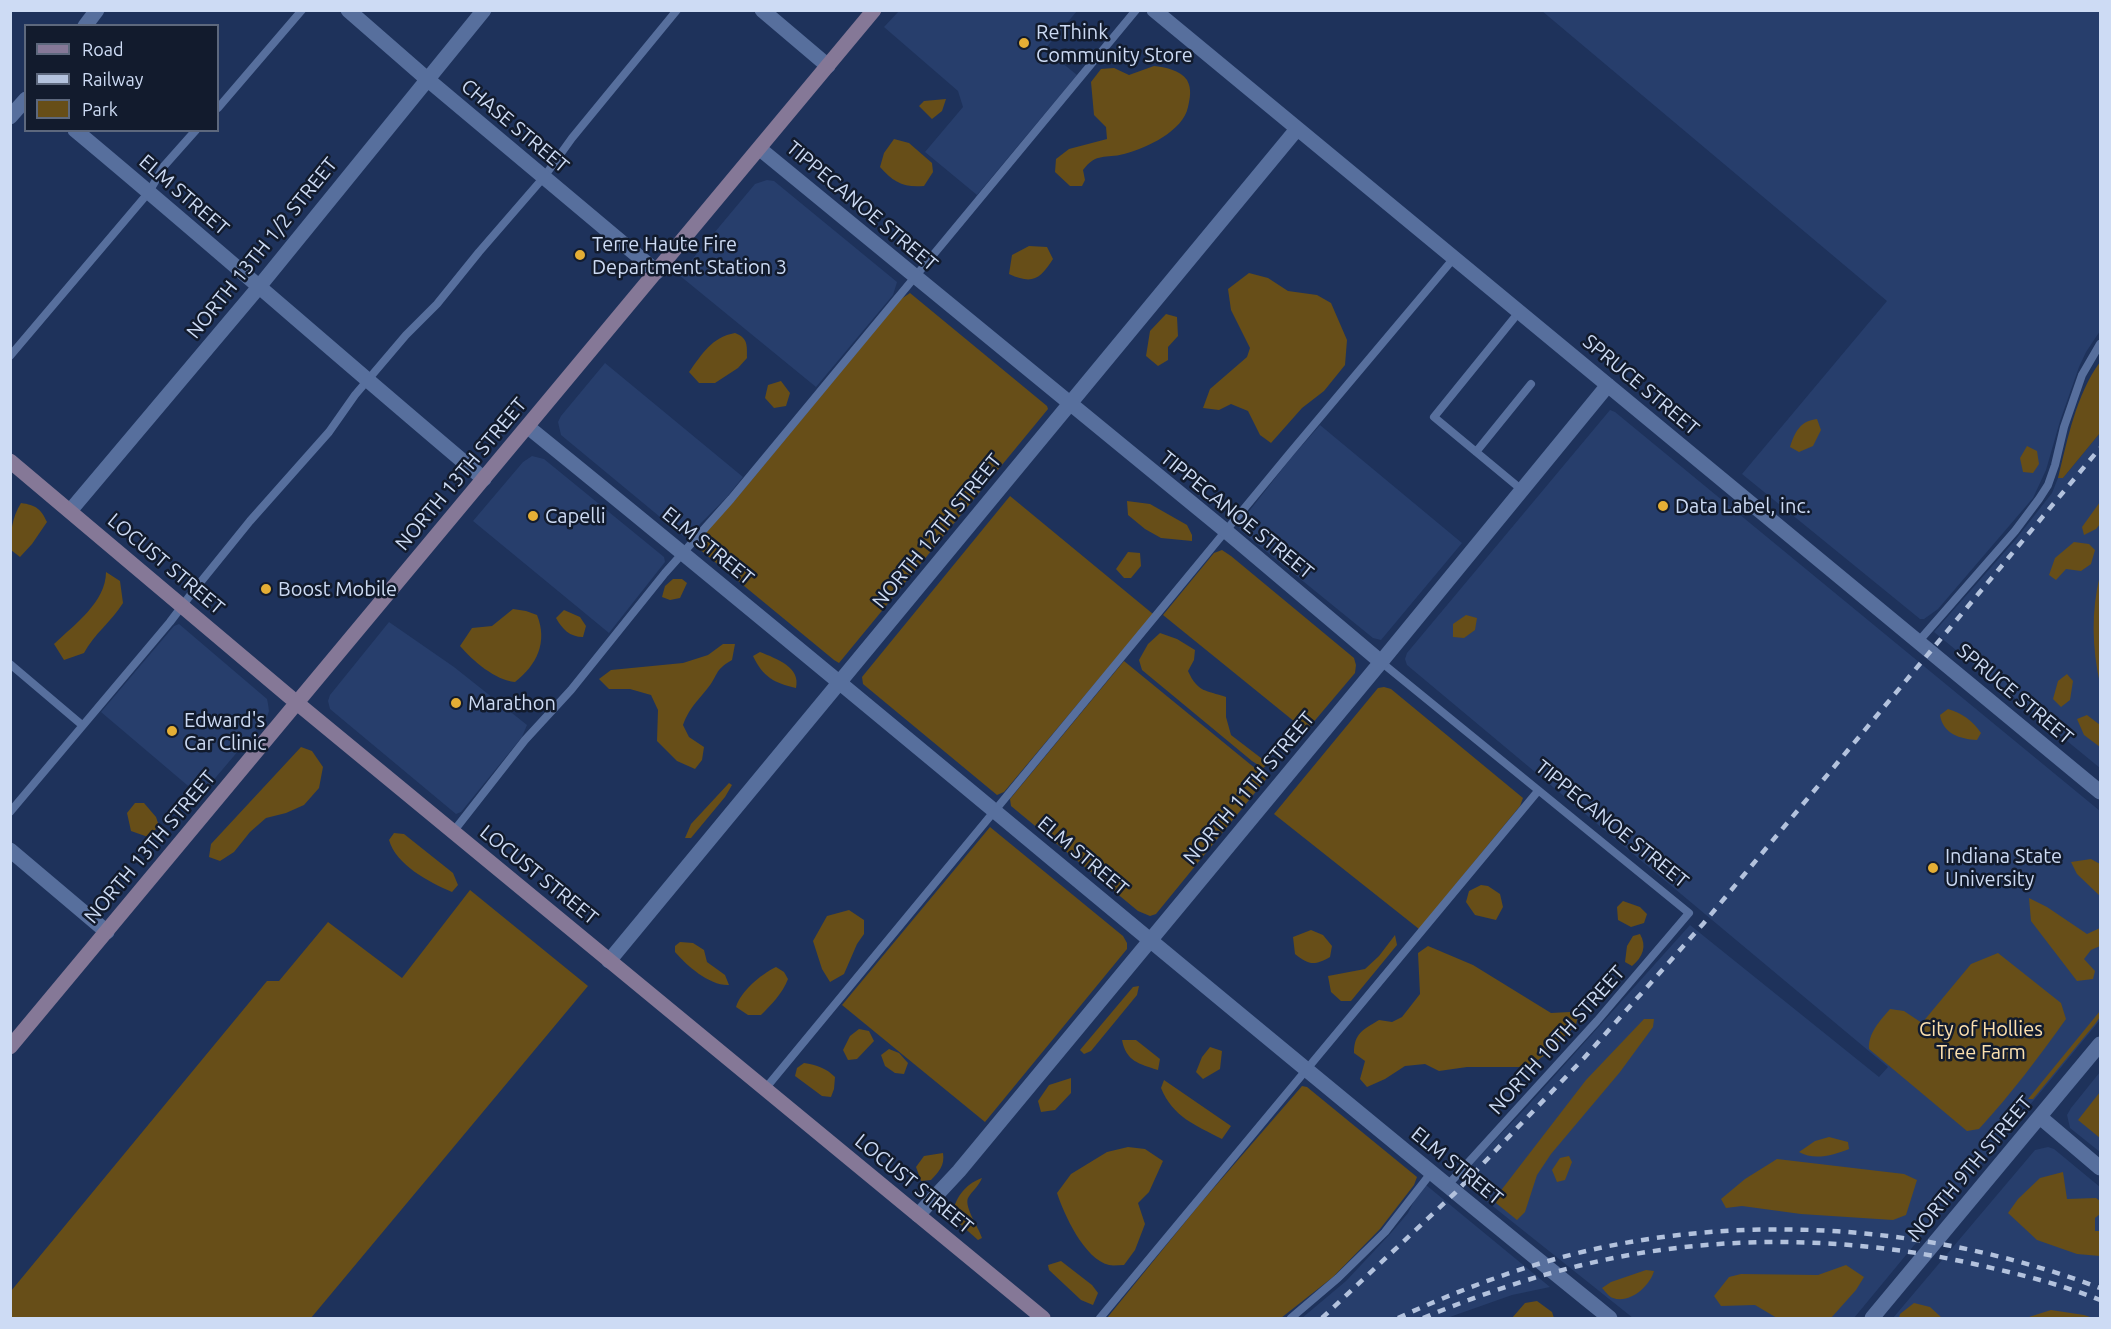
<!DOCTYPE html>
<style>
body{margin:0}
#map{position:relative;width:2111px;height:1329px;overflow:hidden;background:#1e325b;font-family:Ubuntu,sans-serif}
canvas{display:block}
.frame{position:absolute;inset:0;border:12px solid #cddbf4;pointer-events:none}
.legend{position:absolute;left:24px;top:24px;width:195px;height:108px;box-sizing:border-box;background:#121b2d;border:2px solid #5d687d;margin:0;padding:8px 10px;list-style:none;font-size:18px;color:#cddbf4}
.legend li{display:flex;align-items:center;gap:12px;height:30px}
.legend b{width:30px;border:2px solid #5d687d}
</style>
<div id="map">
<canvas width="2111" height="1329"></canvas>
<div class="frame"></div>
<ul class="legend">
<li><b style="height:8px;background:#857897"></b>Road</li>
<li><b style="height:8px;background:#b3c2dd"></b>Railway</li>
<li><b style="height:16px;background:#674e18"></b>Park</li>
</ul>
</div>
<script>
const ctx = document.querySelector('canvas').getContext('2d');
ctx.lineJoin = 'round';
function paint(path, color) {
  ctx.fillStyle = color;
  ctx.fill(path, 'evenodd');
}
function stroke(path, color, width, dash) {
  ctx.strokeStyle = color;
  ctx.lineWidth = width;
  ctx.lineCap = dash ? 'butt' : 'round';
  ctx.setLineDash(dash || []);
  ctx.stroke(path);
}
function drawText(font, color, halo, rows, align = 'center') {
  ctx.font = font + ' Ubuntu,sans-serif';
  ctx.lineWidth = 5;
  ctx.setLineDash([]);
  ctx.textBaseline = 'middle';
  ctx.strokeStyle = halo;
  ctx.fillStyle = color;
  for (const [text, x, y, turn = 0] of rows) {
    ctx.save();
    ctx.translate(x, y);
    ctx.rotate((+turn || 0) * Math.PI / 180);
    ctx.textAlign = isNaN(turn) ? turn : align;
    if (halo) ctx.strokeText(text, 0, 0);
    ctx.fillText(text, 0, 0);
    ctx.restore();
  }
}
paint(new Path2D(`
 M899 11H1077L1045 49 1077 75 977 195 925 152 963 107 958 91 884 27Z
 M1542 11H2100V331L2086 352 2079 367 2060 421 2046 470 2033 498 1938 609 1924 619H1920L1742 474 1887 301Z
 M767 180 774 181 897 282 893 295 816 387 679 275 755 184Z
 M605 363 743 477 727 497 688 536H683L561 435 558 422 561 416Z
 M1610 410 1615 412 2100 811V1020L1854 1318H1633L1485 1200 1471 1185 1467 1173 1471 1165 1523 1111 1690 925 1879 1077 1888 1067 1407 665 1405 659 1407 653Z
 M1320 425 1462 543 1381 640 1373 638 1240 530 1239 524 1291 458Z
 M2100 433V768L1934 632 2016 539 2052 493 2058 478H2063Z
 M532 456 544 459 664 557 665 562 609 633 473 521 523 462Z
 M389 622 454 667 527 725 522 737 461 812 456 814 330 709 328 701 330 695Z
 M179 624 267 699 268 704 269 711 267 717 200 796 101 712 174 626Z
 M2100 1072V1152L2070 1128 2067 1115 2071 1108Z
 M2048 1147 2054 1149 2100 1187V1318H1893L2035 1150Z
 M1426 1185 1550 1287 1512 1295 1447 1318H1302L1346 1281 1391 1233 1408 1213 1415 1199Z`), '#273e6c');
paint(new Path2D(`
 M1154 66C1165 67 1180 70 1187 80 1192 89 1190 98 1188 107 1183 131 1147 148 1124 154 1105 159 1097 152 1083 170L1085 180 1082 186H1070L1055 172 1056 159 1069 149 1107 139 1106 127 1094 115 1091 82 1101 69 1114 68 1129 75Z
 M946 99 942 111 932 119 919 106 924 101Z
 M894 139 909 143 932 163 933 172 924 186C904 188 893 182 880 167L884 153Z
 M1029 246 1047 247 1053 259C1040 279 1033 285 1009 274L1012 255Z
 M1249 273 1268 278 1288 291 1317 295 1331 303 1347 340 1345 365 1324 391 1302 408 1271 443 1260 435 1248 411 1231 404 1219 410 1203 408 1210 389 1247 357 1250 348 1231 310 1228 289Z
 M910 293 1047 406 1048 409 839 663 834 660 698 548 707 530 735 500 901 299Z
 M1166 314 1177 317 1178 336 1168 347V360L1158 366 1146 356 1150 331Z
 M735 333C748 338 747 345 747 358L738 368 715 383H699L689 372C702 354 712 337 735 333Z
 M2100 362V433L2063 478H2058C2068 438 2076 395 2100 362Z
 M781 381 790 393 786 406 774 408 765 398 768 385Z
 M1817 419 1821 430 1813 446 1799 452 1790 447C1795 432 1800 421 1817 419Z
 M2027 446 2037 451 2039 464 2033 473 2023 472 2020 458Z
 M1010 496 1153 614 1004 792 997 795 863 684 862 677Z
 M1127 501 1150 504 1187 525 1192 535V541L1161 538 1145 529 1128 515Z
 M2100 502V524L2096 529 2084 535 2082 527Z
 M21 503C36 505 41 509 47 522L32 544 20 557 11 550C10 534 12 517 21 503Z
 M2074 542 2089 544 2095 550 2091 564 2081 571 2066 569 2056 580 2049 575 2055 558Z
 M1222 550 1231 556 1354 658 1356 665 1355 673 1306 731 1163 615 1214 553Z
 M1128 552 1140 553 1141 566 1131 578H1124L1116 569Z
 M106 572 120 581 123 603C112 621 94 634 84 653L64 660 54 644C74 625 106 602 106 572Z
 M2100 575V684C2092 647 2091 612 2100 575Z
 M673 579H682L687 583 680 598 670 600 662 597 665 586Z
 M513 609 526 611 537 615C548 642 537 665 515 682 495 680 473 661 460 646L472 628 492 626Z
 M564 610 580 617 586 626 583 637C570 637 562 629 556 618Z
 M1466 615 1477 618 1475 630 1464 638 1453 637V624Z
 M1160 633 1177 639 1195 650 1194 660 1188 671C1198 693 1206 690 1226 697V717L1231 735 1261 758 1264 759 1267 765 1263 768 1252 761 1142 670 1139 660 1148 644Z
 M723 644H735L732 660C713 671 719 675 707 689 696 703 690 707 683 725L689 737 704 747 702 760 695 769 677 761 657 741 658 710 651 695 630 689H609L599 679 611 670 683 663 708 655Z
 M760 652C777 659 801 667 796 688 774 683 763 677 753 656Z
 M1124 661 1267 778 1156 914 1150 916 1138 911 1011 806 1010 799Z
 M2067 674 2073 681 2070 700 2061 707 2053 699 2058 681Z
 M1384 687 1391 689 1523 798 1520 806 1419 929 1274 814 1378 688Z
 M1948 709C1962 713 1973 721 1981 733L1977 740C1960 739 1943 734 1940 715Z
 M2087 715 2100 725V747L2084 735 2077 719Z
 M301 747 312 751 323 767 319 788 304 805 286 813 266 818 250 832 234 852 220 861 209 857 211 844Z
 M729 783 732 785 725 797 691 838H685L691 824Z
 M135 803H144L156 817 159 826 148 837 131 831 127 813Z
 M990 827 1123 936 1127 943V949L985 1122 842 1005Z
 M394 833 404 834 453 873 458 885 452 892C429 882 396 865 389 840Z
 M2091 859 2100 864V896L2077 874 2071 862Z
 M1481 885 1488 886 1500 894 1503 907 1496 920 1475 915 1466 902 1469 891Z
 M470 890 588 986 311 1318H11V1291L267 981H279L328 922 402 978Z
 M2029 898 2047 907 2087 934 2100 928V946L2091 950 2084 959 2095 971 2093 979 2077 981 2031 921Z
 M1623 901 1640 907 1647 914 1644 923 1631 927 1618 920 1617 907Z
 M849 910 864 920V934L857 944 844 974 830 982 822 969 813 941 827 916Z
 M1311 930 1323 935 1332 946 1330 957C1314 966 1309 965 1295 954L1293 937Z
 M1640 934C1647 946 1643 957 1632 966L1625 962 1627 946 1633 936Z
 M1395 935 1397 945 1351 1001H1341L1331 992 1328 976 1365 969 1379 956Z
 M680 942 693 943 704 950 707 962 725 975 729 985C710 986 687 966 675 952V946Z
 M1428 946 1473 965 1551 1013 1570 1012 1578 1016 1576 1025 1548 1053 1528 1067H1467L1439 1071 1425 1064 1405 1066 1385 1079 1367 1087 1360 1079 1365 1061 1354 1053C1354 1033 1363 1030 1379 1020L1392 1022 1402 1017 1420 994 1418 953Z
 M1998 953 2061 1003 2066 1019C2039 1057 2011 1094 1979 1129L1967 1131 1869 1049C1868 1033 1880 1021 1890 1009L1904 1011 1922 1023 1971 964Z
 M776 967 784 972 788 979C782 994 772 1004 761 1015H748L736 1007C741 991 760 975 776 967Z
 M1139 986 1137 995 1091 1051 1084 1054 1080 1050 1133 987Z
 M2100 1011V1017L2095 1024 2033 1099H2028Z
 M1644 1019H1654L1653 1027 1620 1072 1551 1154 1537 1175 1525 1212 1517 1220 1496 1203 1499 1193 1586 1080Z
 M859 1029 869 1031 874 1041 857 1059 848 1060 843 1050 850 1036Z
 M1122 1040H1136L1160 1059 1158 1070C1139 1064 1126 1061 1122 1040Z
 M1210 1047 1222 1051 1220 1069 1203 1079 1196 1072 1202 1057Z
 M889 1049 899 1053 908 1063 904 1074 895 1073 885 1066 881 1055Z
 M804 1063C817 1065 826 1068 835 1077L834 1089 831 1097 822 1096 795 1076 797 1068Z
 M1071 1078V1093L1055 1110 1041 1112 1038 1101 1049 1085Z
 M1164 1080 1231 1126 1222 1139C1195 1125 1173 1117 1161 1088Z
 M1302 1086 1307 1087 1417 1177 1414 1185 1380 1229 1333 1277 1281 1318H1107L1199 1205Z
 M2100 1092V1138L2078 1120Z
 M1829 1137 1848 1142 1849 1149C1834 1155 1814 1161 1799 1152L1815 1141Z
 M1128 1147 1145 1149 1163 1161 1149 1192 1138 1203 1145 1224 1135 1250 1124 1265C1119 1265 1113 1266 1109 1265 1084 1259 1064 1214 1057 1193L1071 1174 1107 1152Z
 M943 1153C945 1165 939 1172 931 1180L921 1181 916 1167 924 1156Z
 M1569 1156 1572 1162 1565 1180 1557 1182 1552 1170 1560 1158Z
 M1777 1159 1904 1174 1917 1180 1906 1215 1893 1220 1801 1214 1742 1206 1726 1208 1721 1199 1745 1179Z
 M2063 1172 2067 1199 2096 1198 2100 1201V1214L2095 1218V1231H2100V1256L2077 1254 2037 1240 2008 1213 2018 1199 2040 1178Z
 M982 1178C979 1186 972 1191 968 1198 964 1207 979 1228 982 1238L978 1240 952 1217C954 1199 965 1184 982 1178Z
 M1061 1261 1092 1285 1098 1293 1093 1305 1081 1300 1049 1270 1048 1265Z
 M1846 1265 1864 1277 1856 1290 1831 1318H1777L1755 1305 1721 1306 1714 1296 1729 1277 1741 1274 1818 1275Z
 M1646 1270 1654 1271C1650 1286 1630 1304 1613 1298 1609 1297 1605 1291 1602 1288L1611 1282Z
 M1537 1301 1552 1312 1554 1318H1512L1525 1303Z
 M1914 1303 1930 1307 1942 1318H1899L1900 1314Z
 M2051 1310 2084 1315 2093 1318 2029 1317Z`), '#674e18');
stroke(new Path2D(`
 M218 108 302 10
 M1519 312 1434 417 1522 490
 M10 356 149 192 164 166 196 130
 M1476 452 1531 384
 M1918 642 2015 531 2039 499 2048 485 2055 465 2064 427 2082 375 2100 344
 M1381 662 1689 913 1597 1021 1447 1186
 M10 664 82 725
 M10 812 170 622 195 589 250 521 329 432 355 395 406 335 437 304 479 252 544 177 572 138 677 10
 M453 832 525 740 571 690 665 573 731 499 1136 10
 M765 1089 1290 453 1454 258
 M1100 1318 1538 791
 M1291 1318 1338 1278 1385 1232 1431 1173`), '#576f9d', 8);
stroke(new Path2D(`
 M348 10 427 79 657 272
 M762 10 828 66
 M1154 10 2100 792
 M85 26 97 10
 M10 117 26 99
 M75 130C213 245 347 364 484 479
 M760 149 1227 532 1381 662
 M528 427C891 721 1247 1025 1610 1318
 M70 511 258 288 484 10
 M10 850 107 932
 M609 961 1297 129
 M2040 1117 2100 1168
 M918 1215 959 1171 1381 662 1608 385
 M1872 1318 2100 1044`), '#576f9d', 15);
stroke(new Path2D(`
 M10 461 297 703 1043 1318
 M10 1047 874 10`), '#857897', 15);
stroke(new Path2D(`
 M1322 1318 1455 1193 1584 1058 1703 924 2100 448
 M1398 1318C1463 1288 1533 1262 1604 1247 1768 1213 1944 1229 2100 1288
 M1423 1318C1474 1297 1525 1279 1578 1266 1710 1233 1851 1235 1983 1266 2023 1275 2063 1285 2100 1300`), '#b3c2dd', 4.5, [8, 8]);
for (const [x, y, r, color] of [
 [1024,43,6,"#e4ae35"],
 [580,255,6,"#e4ae35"],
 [1663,506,6,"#e4ae35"],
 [533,516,6,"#e4ae35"],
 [266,589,6,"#e4ae35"],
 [456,703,6,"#e4ae35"],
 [172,731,6,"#e4ae35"],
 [1933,868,6,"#e4ae35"]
]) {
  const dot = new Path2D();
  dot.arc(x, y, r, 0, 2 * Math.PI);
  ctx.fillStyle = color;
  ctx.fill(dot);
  stroke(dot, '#121b2d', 2);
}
drawText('20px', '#cddbf4', '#121b2d', [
 ["ReThink",1036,32],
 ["Community Store",1036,55],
 ["Terre Haute Fire",592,244],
 ["Department Station 3",592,267],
 ["Data Label, inc.",1675,506],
 ["Capelli",545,516],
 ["Boost Mobile",278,589],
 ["Marathon",468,703],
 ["Edward's",184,720],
 ["Car Clinic",184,743],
 ["Indiana State",1945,856],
 ["University",1945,879]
], 'left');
drawText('20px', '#cddbf4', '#121b2d', [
 ["CHASE STREET",515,126,40],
 ["ELM STREET",184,195,41],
 ["TIPPECANOE STREET",862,206,40],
 ["NORTH 13TH 1/2 STREET",262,248,-51],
 ["SPRUCE STREET",1641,385,40],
 ["NORTH 13TH STREET",461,474,-50],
 ["TIPPECANOE STREET",1237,515,39],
 ["NORTH 12TH STREET",937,531,-51],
 ["ELM STREET",708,546,39],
 ["LOCUST STREET",166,564,40],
 ["SPRUCE STREET",2015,694,40],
 ["NORTH 11TH STREET",1249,788,-50],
 ["TIPPECANOE STREET",1612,824,39],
 ["NORTH 13TH STREET",150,847,-50],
 ["ELM STREET",1083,856,40],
 ["LOCUST STREET",539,875,39],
 ["NORTH 10TH STREET",1557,1040,-48],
 ["ELM STREET",1457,1166,39],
 ["NORTH 9TH STREET",1970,1168,-50],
 ["LOCUST STREET",914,1184,39]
]);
drawText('20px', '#fce0ae', '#121b2d', [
 ["City of Hollies",1981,1029],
 ["Tree Farm",1981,1052]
]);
</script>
